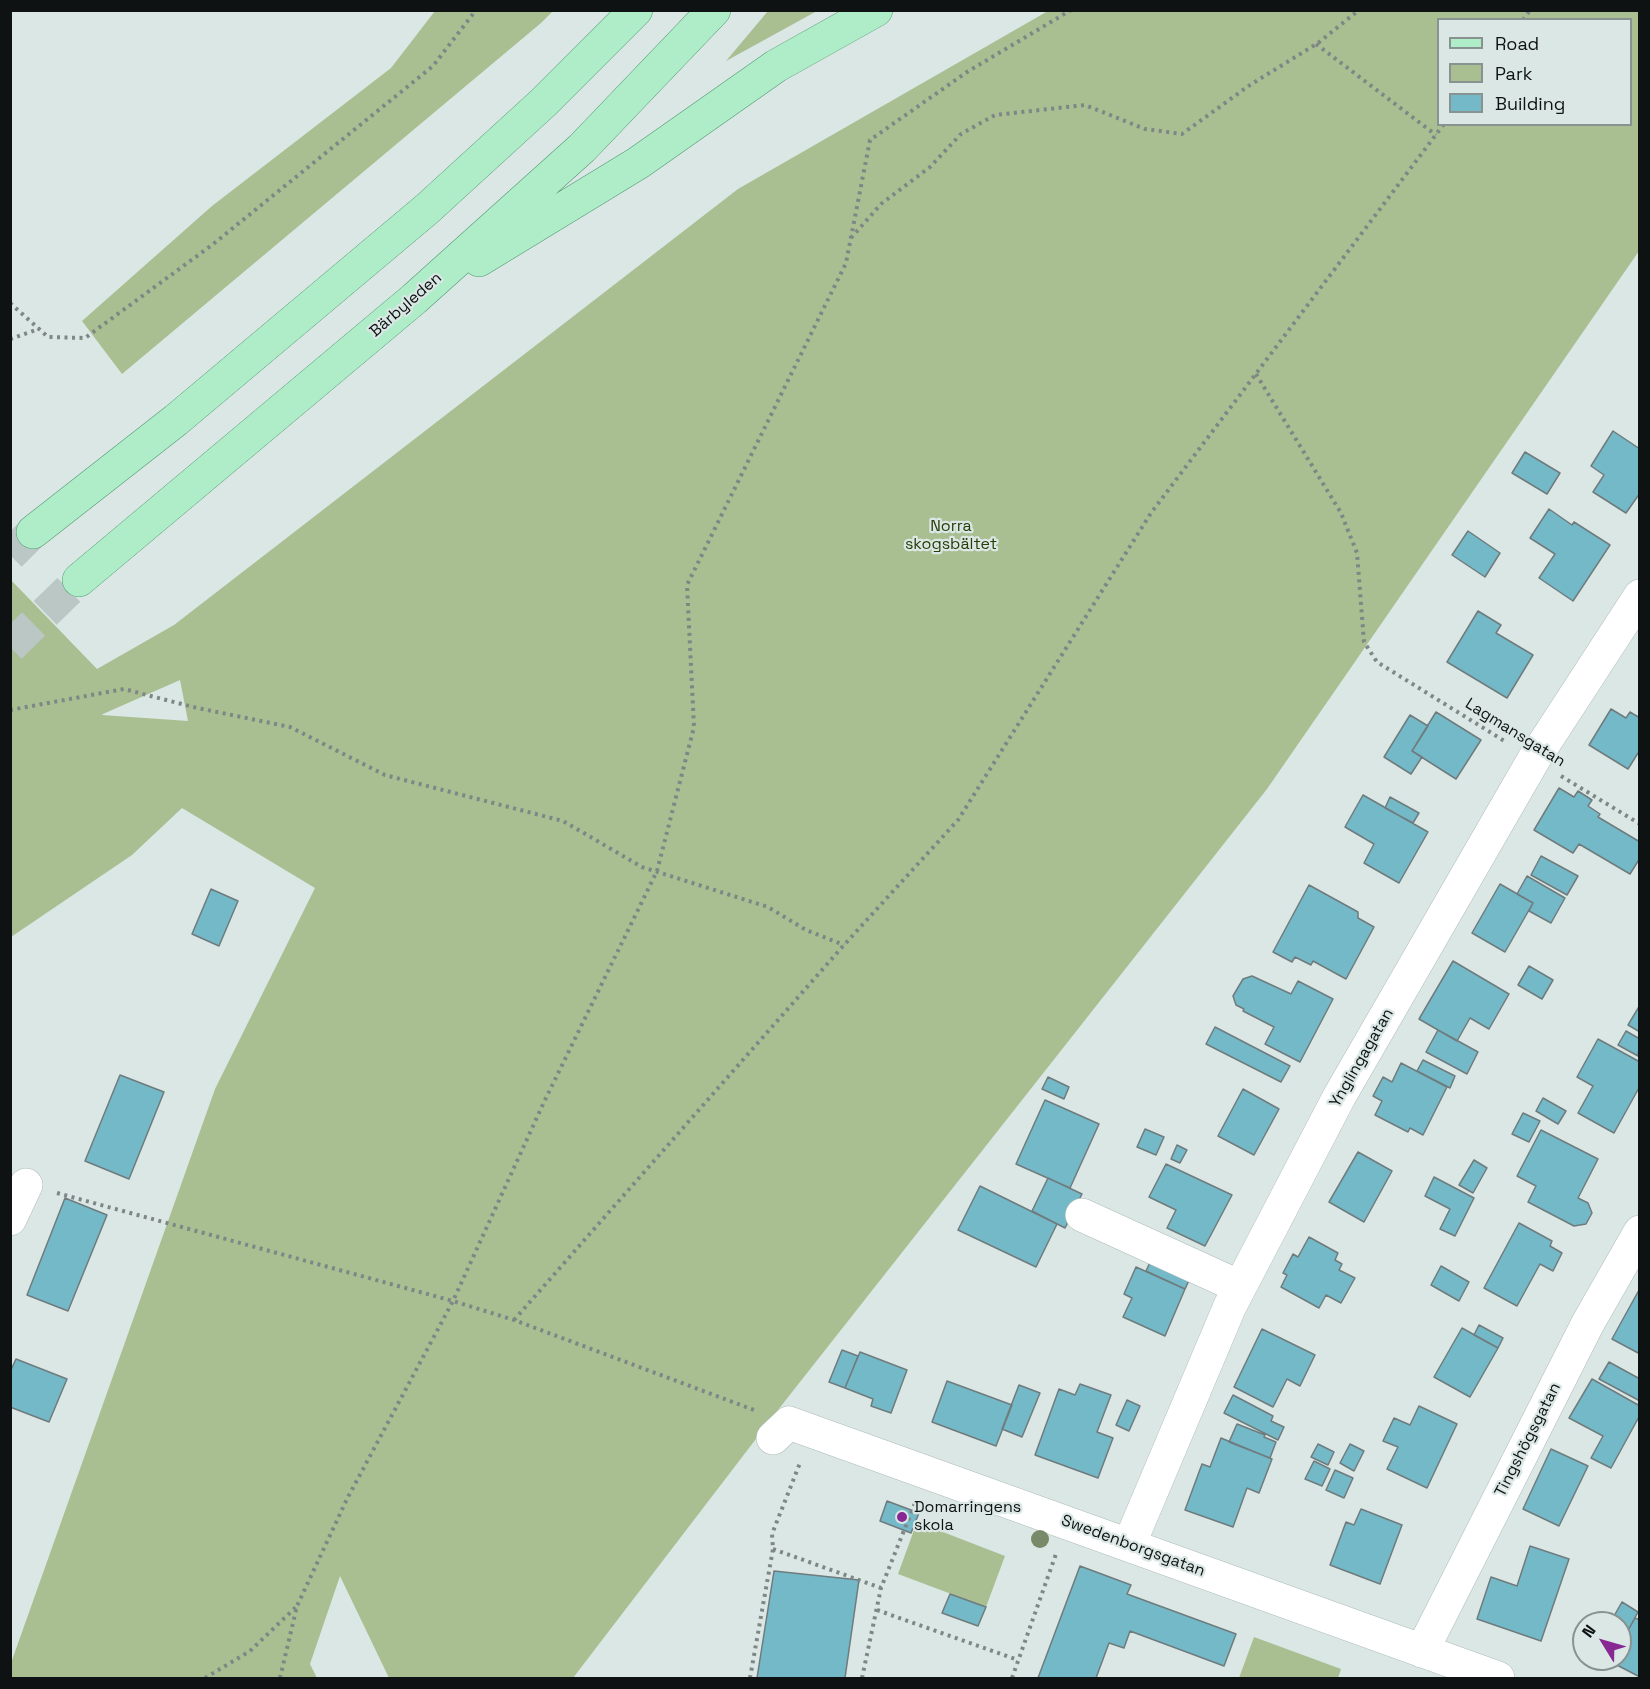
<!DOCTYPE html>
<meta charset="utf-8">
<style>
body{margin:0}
#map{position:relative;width:1650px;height:1689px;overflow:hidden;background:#dae7e5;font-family:"Space Grotesk",sans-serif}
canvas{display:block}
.frame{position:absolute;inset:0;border:12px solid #0e1212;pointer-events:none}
.legend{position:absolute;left:1437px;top:18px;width:195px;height:108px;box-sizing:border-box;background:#dae7e5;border:2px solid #889291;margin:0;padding:8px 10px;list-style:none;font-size:18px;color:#0e1212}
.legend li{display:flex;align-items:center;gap:12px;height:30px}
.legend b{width:30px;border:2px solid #889291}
.north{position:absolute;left:1572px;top:1611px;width:60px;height:60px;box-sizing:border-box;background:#dae7e5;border:2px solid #889291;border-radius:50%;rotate:307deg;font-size:16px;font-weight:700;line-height:24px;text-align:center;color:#0e1212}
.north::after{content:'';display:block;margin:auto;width:21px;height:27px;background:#882892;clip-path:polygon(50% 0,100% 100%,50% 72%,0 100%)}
</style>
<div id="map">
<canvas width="1650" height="1689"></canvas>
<div class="frame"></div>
<ul class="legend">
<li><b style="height:8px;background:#aeedc8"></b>Road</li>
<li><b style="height:16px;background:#a9bf91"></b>Park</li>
<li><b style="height:16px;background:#73b9c8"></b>Building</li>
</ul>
<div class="north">N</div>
</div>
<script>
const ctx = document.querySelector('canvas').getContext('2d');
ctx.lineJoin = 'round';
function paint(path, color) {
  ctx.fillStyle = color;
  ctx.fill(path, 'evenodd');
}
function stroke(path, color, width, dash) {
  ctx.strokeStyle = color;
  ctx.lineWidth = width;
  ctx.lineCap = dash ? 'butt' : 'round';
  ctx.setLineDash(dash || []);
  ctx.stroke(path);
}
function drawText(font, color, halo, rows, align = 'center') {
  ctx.font = font + ' "Space Grotesk",sans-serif';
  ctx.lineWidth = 4.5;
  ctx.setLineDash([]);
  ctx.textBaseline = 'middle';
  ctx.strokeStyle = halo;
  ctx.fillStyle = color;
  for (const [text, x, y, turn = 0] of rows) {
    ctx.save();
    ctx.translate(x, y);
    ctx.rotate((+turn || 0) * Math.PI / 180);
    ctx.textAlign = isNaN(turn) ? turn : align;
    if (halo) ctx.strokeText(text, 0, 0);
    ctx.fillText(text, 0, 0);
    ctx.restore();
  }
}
paint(new Path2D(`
 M768 10 817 11 726 61 768 11Z
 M435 11H553L541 23 122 374 82 321 212 206 391 68Z
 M1048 11H1639V251L1267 789 785 1401 573 1678H389L340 1576 310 1664 317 1678H11V1663L215 1089 315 888 182 808 132 855 11 937 10 579 97 669 174 625 738 189ZM1438 20H1630V124H1438ZM180 680 188 721 102 715 103 714Z
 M917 1522 1005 1556 986 1607 898 1574Z
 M1254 1637 1341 1669 1338 1678H1239Z`), '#a9bf91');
const building = new Path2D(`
 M1613 431 1640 449V493L1626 513 1593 492 1604 475 1591 466Z
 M1525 452 1560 473 1547 494 1512 473Z
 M1549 509 1572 525 1574 522 1610 545 1573 601 1539 578 1555 554 1530 538Z
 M1468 531 1500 553 1485 577 1452 555Z
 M1478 611 1501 625 1496 633 1533 655 1507 698 1447 662Z
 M1611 709 1626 718 1630 712 1640 718V750L1628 769 1589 745Z
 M1436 712 1481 740 1456 779 1412 751Z
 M1410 715 1428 726 1412 751 1422 757 1411 774 1384 757Z
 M1559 788 1574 797 1578 791 1592 800 1588 806 1600 814 1598 817 1640 842V858L1630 874 1579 844 1573 853 1534 830Z
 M1363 795 1428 832 1399 883 1364 863 1374 844 1345 827Z
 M1390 797 1419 813 1413 823 1385 808Z
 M1541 856 1578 876 1567 895 1531 875Z
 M1527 876 1565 898 1551 923 1529 911 1533 903 1517 894Z
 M1500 884 1533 903 1505 952 1472 933Z
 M1309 885 1358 912V918L1374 927 1346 979 1313 961 1311 965 1295 957 1292 962 1273 952Z
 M211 889 238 901 219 946 192 934Z
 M1453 961 1509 994 1489 1029 1470 1018 1457 1041 1419 1019Z
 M1529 966 1553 980 1542 999 1518 985Z
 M1252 976 1291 994 1298 981 1333 999 1300 1062 1265 1044 1274 1027 1243 1011 1244 1009 1236 1005 1233 996 1243 979Z
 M1640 1005V1032L1628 1025Z
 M1215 1027 1290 1066 1281 1082 1206 1044Z
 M1438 1030 1478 1052 1467 1074 1426 1052Z
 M1626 1031 1640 1039 1638 1056 1618 1045Z
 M1598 1039 1640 1062V1086L1614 1133 1578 1113 1593 1086 1577 1077Z
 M1423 1060 1455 1076 1450 1088 1417 1071Z
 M1401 1063 1447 1087 1423 1135 1410 1128 1408 1132 1375 1115 1382 1101 1373 1096 1383 1077 1392 1082Z
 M120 1075 164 1092 129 1179 85 1161Z
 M1048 1077 1069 1087 1064 1099 1042 1089Z
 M1243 1089 1279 1109 1254 1155 1218 1136Z
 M1543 1098 1566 1111 1558 1124 1536 1111Z
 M1045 1100 1099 1124 1070 1188 1016 1164Z
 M1523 1113 1540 1121 1529 1142 1512 1134Z
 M1145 1129 1164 1137 1156 1155 1137 1147Z
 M1541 1130 1598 1159 1578 1198 1588 1203 1592 1213 1586 1224 1574 1226 1528 1202 1536 1186 1517 1176Z
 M1177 1145 1187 1150 1180 1163 1171 1159Z
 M1358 1152 1392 1171 1364 1222 1329 1202Z
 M1474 1160 1487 1168 1473 1193 1459 1185Z
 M1166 1164 1232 1195 1205 1246 1167 1228 1176 1210 1149 1197Z
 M1434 1177 1474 1198 1455 1236 1440 1229 1450 1209 1425 1196Z
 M1048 1178 1082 1194 1065 1228 1032 1211Z
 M980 1186 1057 1224 1036 1267 958 1230Z
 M65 1198 107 1215 68 1311 27 1295Z
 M1519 1223 1552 1241 1550 1246 1562 1253 1553 1271 1540 1264 1517 1306 1484 1288Z
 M1309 1237 1338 1253 1335 1260 1342 1264 1339 1270 1355 1278 1341 1303 1326 1295 1319 1308 1281 1287 1287 1275 1283 1273 1293 1254 1298 1257Z
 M1152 1258 1191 1276 1185 1289 1146 1271Z
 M1441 1266 1469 1282 1459 1301 1431 1285Z
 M1136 1267 1185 1289 1165 1336 1123 1317 1132 1298 1124 1294Z
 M1639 1290H1640V1354L1612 1339Z
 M1479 1325 1503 1338 1498 1348 1474 1335Z
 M1462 1328 1498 1348 1470 1397 1434 1377Z
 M1262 1329 1315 1355 1300 1386 1287 1379 1273 1407 1234 1387Z
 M842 1350 858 1356 845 1388 829 1382Z
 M860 1352 907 1370 891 1413 871 1406 873 1399 845 1388Z
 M16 1359 67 1379 49 1422 10 1407V1372Z
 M1609 1362 1640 1379V1401L1599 1379Z
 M1592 1379 1640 1406V1415L1611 1468 1591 1458 1603 1436 1569 1418Z
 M947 1381 1012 1405 996 1446 932 1422Z
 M1080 1384 1111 1395 1097 1432 1113 1438 1098 1478 1035 1455 1059 1389 1075 1395Z
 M1019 1385 1040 1393 1022 1437 1002 1429Z
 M1233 1395 1273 1416 1271 1421 1284 1427 1278 1440 1224 1413Z
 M1127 1400 1140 1406 1129 1431 1116 1425Z
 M1419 1406 1457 1424 1427 1488 1387 1469 1398 1447 1383 1441 1394 1418 1410 1425Z
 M1237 1424 1265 1435 1264 1437 1276 1442 1270 1458 1229 1442Z
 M1221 1438 1272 1459 1259 1493 1247 1488 1233 1527 1185 1510 1202 1464 1210 1467Z
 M1318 1444 1334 1452 1328 1465 1311 1457Z
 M1350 1444 1364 1451 1354 1471 1340 1463Z
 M1551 1449 1588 1466 1559 1526 1523 1509Z
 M1314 1461 1330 1469 1322 1486 1305 1479Z
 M1335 1470 1353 1478 1344 1498 1326 1490Z
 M887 1501 919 1513 911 1533 880 1521Z
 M1361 1509 1402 1525 1380 1584 1330 1565 1346 1522 1354 1525Z
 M1530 1546 1569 1559 1541 1641 1477 1619 1491 1577 1517 1586Z
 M1080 1566 1131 1585 1127 1594 1236 1634 1224 1666 1130 1631 1124 1648 1109 1643 1096 1678H1038Z
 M774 1571 859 1580 845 1678H757Z
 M950 1594 986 1607 978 1626 942 1613Z
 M1622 1602 1638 1612 1624 1638 1620 1636V1623H1610Z
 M1635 1618 1640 1620V1677L1611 1662 1612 1659H1620V1645Z`);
paint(building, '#73b9c8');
stroke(building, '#6f7b7d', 1.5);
stroke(new Path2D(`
 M10 555 33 532
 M10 647 79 580`), '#bbc7c5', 33, [33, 16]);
const minor = new Path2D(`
 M1082 1215 1240 1287
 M10 1219 26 1185
 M773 1438 789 1423 1498 1678
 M1129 1545 1230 1306 1339 1097 1534 759 1640 596
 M1422 1651 1588 1323 1640 1232`);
const major = new Path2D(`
 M479 260 638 163 776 66 876 10
 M33 532 176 420 427 209 544 102 636 10
 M79 580 414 299 582 148 714 10`);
stroke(minor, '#aebbb9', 34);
stroke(major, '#539971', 34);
stroke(new Path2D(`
 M1523 20 1530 10
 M1316 44 1436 135
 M851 238 881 204 930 167 961 134 995 115 1085 105 1145 129 1182 134 1250 85 1318 43 1359 10
 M10 303 48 337 85 338 212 245 433 66 476 10
 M10 339 39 329
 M1256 374 1341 513 1357 553 1364 642 1377 662 1506 742
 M10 710 124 689 193 707 290 727 385 775 563 821 642 867 768 907 806 930 844 945
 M1561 776 1640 824
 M57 1193 453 1301 514 1320 754 1410
 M514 1320 844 945 958 820 1151 513 1444 124
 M773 1549 881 1588
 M877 1610 1018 1660
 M205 1678 250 1651 296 1607
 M280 1678 297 1606 347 1499 453 1301 544 1102 657 871 694 727 687 585 846 263 870 140 967 72 1071 10
 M750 1678 773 1549 772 1534 800 1463
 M862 1678 881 1588 915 1503
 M1012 1678 1056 1554`), '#7e8786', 4, [3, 4.5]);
stroke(minor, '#fff', 33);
stroke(major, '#aeedc8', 33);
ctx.fillStyle = '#788a69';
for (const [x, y] of [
 [1040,1539]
]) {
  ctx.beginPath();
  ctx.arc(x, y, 9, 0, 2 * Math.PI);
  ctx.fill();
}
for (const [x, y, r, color] of [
 [902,1517,6,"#882892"]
]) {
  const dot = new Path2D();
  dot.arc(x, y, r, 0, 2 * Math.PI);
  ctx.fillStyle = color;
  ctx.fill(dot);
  stroke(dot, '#dae7e5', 2);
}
drawText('16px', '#0e1212', '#dae7e5', [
 ["Bärbyleden",406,305,-41],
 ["Lagmansgatan",1515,733,32],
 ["Ynglingagatan",1362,1058,-60],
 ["Tingshögsgatan",1528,1440,-63],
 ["Swedenborgsgatan",1133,1546,20]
]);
drawText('16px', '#283d04', '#dae7e5', [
 ["Norra",951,527],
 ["skogsbältet",951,545]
]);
drawText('16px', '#0e1212', '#dae7e5', [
 ["Domarringens",914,1508],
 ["skola",914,1526]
], 'left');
</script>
